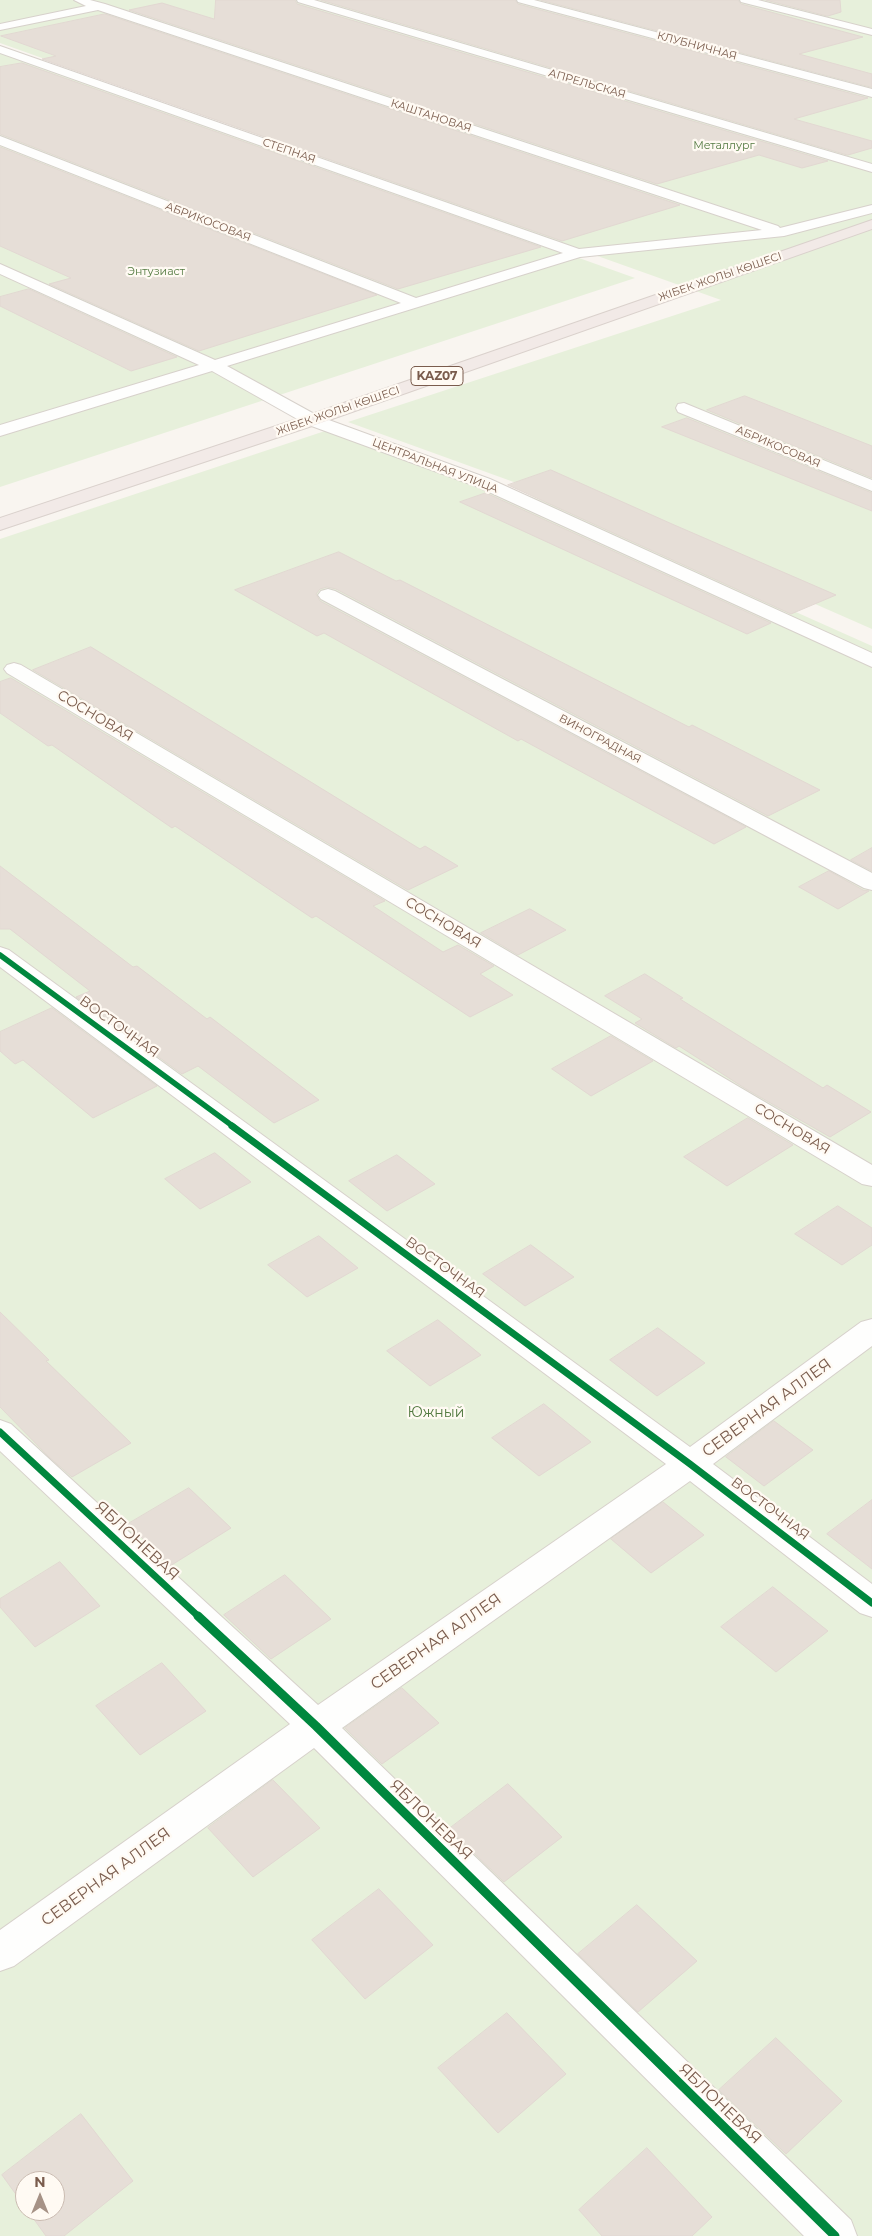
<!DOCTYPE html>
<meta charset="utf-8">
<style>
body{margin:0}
#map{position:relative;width:872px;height:2236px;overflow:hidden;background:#f9f5f0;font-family:Montserrat,sans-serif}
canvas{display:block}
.north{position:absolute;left:15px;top:2171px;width:50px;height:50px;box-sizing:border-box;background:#fffaf3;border:1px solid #cabbb1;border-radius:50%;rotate:0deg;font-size:14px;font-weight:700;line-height:20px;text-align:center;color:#7a5c4d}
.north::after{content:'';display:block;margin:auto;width:18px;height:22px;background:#a69286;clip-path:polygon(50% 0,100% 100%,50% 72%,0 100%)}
</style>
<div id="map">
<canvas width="872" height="2236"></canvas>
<div class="north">N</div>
</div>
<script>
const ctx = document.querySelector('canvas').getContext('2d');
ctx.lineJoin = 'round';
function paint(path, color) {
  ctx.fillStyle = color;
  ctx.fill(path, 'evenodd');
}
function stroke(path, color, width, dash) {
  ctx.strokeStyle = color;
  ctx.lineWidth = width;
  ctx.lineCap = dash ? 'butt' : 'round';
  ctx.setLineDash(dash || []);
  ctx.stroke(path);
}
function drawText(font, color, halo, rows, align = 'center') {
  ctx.font = font + ' Montserrat,sans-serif';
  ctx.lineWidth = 4.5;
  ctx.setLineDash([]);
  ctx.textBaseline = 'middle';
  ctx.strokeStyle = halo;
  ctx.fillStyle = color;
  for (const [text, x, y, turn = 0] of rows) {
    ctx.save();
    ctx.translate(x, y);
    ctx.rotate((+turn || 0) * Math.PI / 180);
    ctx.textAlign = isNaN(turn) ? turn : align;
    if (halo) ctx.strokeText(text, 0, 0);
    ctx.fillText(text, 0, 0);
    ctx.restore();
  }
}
paint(new Path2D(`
 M0 0H872V629L649 531 348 422 721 300 0 43Z
 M0 51 635 278 0 487Z
 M340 426 565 509 872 646V2236H0V539ZM25 2181H55V2211H25Z`), '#e7f0db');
const building = new Path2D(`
 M216 0H295L297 4 828 161 802 168 759 155 657 184 129 10 162 3 214 19Z
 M321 0H515L518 4 868 98 794 119 872 141V148L848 155Z
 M541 0H738L741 4 863 37 799 54 872 74V87Z
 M766 0H840L841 12 828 16Z
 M105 14 680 205 562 241 42 59 56 56 1 36Z
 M22 63 541 247 398 289 0 134V67Z
 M0 147 377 295 199 351 49 284 71 278 0 246Z
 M29 289 177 357 131 371 0 306V297Z
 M745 396 872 446V478L707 410Z
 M687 418 872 493V511L662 427Z
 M551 470 672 524 836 595 791 614 508 485Z
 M486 493 771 623 747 634 460 502Z
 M339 552 396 581 400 580 689 727 692 725 820 790 768 816 336 589 327 587 320 589 316 594 320 601 746 827 714 844 521 739 518 741 324 633 317 636 235 590Z
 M91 647 420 849 425 846 458 866 408 890 33 670Z
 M11 678 385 901 373 906 443 952 458 945 494 966 480 974 513 995 470 1017 316 916 312 918 175 826 172 828 52 745 48 746 0 713V682Z
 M872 848V871L851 860Z
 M0 866 133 967 137 966 207 1019 210 1017 319 1100 274 1123 198 1066 182 1074 76 997 90 991 10 929H0Z
 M829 871 863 890 869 891 838 909 799 887Z
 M530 909 566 930 518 955 481 933Z
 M645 974 683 998 680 999 823 1088 827 1085 871 1112 830 1137 746 1089 679 1046 676 1048 635 1023 642 1019 605 996Z
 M52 1008 157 1086 93 1118 23 1060 15 1064 0 1051V1032Z
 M611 1036 653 1061 591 1096 552 1069Z
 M748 1118 793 1145 727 1186 684 1157Z
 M215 1153 251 1182 200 1209 165 1179Z
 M397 1155 435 1184 387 1211 349 1181Z
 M838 1206 872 1228V1245L842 1265 795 1234Z
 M319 1236 358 1268 307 1297 268 1265Z
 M531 1245 574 1277 525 1306 483 1274Z
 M0 1312 49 1360 46 1361 131 1443 72 1477 49 1457 0 1407Z
 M438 1320 481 1355 430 1386 387 1351Z
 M658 1328 705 1363 657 1396 610 1360Z
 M544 1404 591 1442 539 1476 492 1438Z
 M774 1421 813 1450 764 1486 726 1457Z
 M189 1488 231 1528 170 1566 128 1524Z
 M872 1500V1569L827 1534Z
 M663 1502 704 1535 651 1573 611 1539Z
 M60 1562 100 1606 35 1647 0 1607V1599Z
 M285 1575 331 1619 271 1659 224 1615Z
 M773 1587 828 1631 776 1672 721 1627Z
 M162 1663 206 1711 140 1755 96 1706Z
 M402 1688 439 1723 382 1764 345 1728Z
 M273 1780 320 1828 253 1877 208 1828Z
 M508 1784 562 1837 504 1882 449 1829Z
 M379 1889 433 1945 365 1999 312 1940Z
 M637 1905 697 1961 638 2012 578 1954Z
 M507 2013 566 2074 498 2133 438 2068Z
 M776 2038 842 2101 786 2154 719 2090Z
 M81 2114 133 2181 64 2236H46L28 2211H55V2181H25V2207L2 2175Z
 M647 2148 712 2217 692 2236H602L579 2210Z`);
paint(building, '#e6ded7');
stroke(building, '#e2d8d2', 1);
const street = new Path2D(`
 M74 0H90L105 4 778 226 780 228 872 205V213L784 236 580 257 227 366 318 416 490 479 872 653V667L478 487 306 424 212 371 0 436V425L199 365 0 274V264L215 360 401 303 0 145V136L416 298 563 253 0 53V46L579 249 762 230 98 10 0 30V24L86 6Z
 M297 0H314L872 164V172L298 2Z
 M517 0H534L872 89V97L518 2Z
 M740 0H758L872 29V35L741 2Z
 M684 403 872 480V491L678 412 676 408 678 404Z
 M328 589 335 591 872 873V890L864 888 321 599 318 595 321 591Z
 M14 663 21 665 872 1165V1186L862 1184 7 673 4 669 7 665Z
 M0 947 9 950 690 1447 861 1322 872 1319V1346L713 1464 872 1584V1617L860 1613 690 1481 342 1728 851 2220 857 2236H804L314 1748 14 1966 0 1971V1930L290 1724 0 1451V1420L11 1424 318 1705 666 1464 0 967Z`);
const highway = new Path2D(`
 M872 220V229L318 424 0 530V518L306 416Z`);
stroke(street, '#d7d1cb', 2);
stroke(highway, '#dad1cc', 2);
paint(street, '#fefefd');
paint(highway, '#f2eae7');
stroke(new Path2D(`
 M0 955 234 1127`), '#00873e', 5.5);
stroke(new Path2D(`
 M232 1126 690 1464 872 1603
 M0 1432 199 1617`), '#00873e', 7);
stroke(new Path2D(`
 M198 1616 316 1726 835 2236`), '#00873e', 9);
drawText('11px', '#7a5c4d', '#fffaf3', [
 ["КЛУБНИЧНАЯ",697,46,15],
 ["АПРЕЛЬСКАЯ",587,84,16],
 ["КАШТАНОВАЯ",431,116,18],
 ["СТЕПНАЯ",289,151,19],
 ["АБРИКОСОВАЯ",208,222,21],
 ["ЖІБЕК ЖОЛЫ КӨШЕСІ",720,277,-19],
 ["ЖІБЕК ЖОЛЫ КӨШЕСІ",338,411,-19],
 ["АБРИКОСОВАЯ",778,447,23],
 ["ЦЕНТРАЛЬНАЯ УЛИЦА",435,466,21],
 ["ВИНОГРАДНАЯ",600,739,28]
]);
drawText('11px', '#537a41', '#fffaf3', [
 ["Металлург",724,146],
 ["Энтузиаст",156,272]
]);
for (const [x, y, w] of [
 [437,376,52]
]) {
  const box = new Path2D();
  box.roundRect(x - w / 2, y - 9.5, w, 19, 4);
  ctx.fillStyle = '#fffaf3';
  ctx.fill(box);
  stroke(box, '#7a5c4d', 1);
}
drawText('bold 12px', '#7a5c4d', null, [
 ["KAZ07",437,376]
]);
drawText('14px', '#7a5c4d', '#fffaf3', [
 ["СОСНОВАЯ",95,716,31],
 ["СОСНОВАЯ",443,923,31],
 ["ВОСТОЧНАЯ",119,1027,36],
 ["СОСНОВАЯ",792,1129,31],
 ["ВОСТОЧНАЯ",445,1268,36],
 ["ВОСТОЧНАЯ",770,1509,37]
]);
drawText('14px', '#537a41', '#fffaf3', [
 ["Южный",436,1413]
]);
drawText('16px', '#7a5c4d', '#fffaf3', [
 ["СЕВЕРНАЯ АЛЛЕЯ",767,1408,-36],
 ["ЯБЛОНЕВАЯ",137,1541,43],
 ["СЕВЕРНАЯ АЛЛЕЯ",436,1642,-35],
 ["ЯБЛОНЕВАЯ",431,1820,44],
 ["СЕВЕРНАЯ АЛЛЕЯ",106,1877,-36],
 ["ЯБЛОНЕВАЯ",720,2104,44]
]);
</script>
